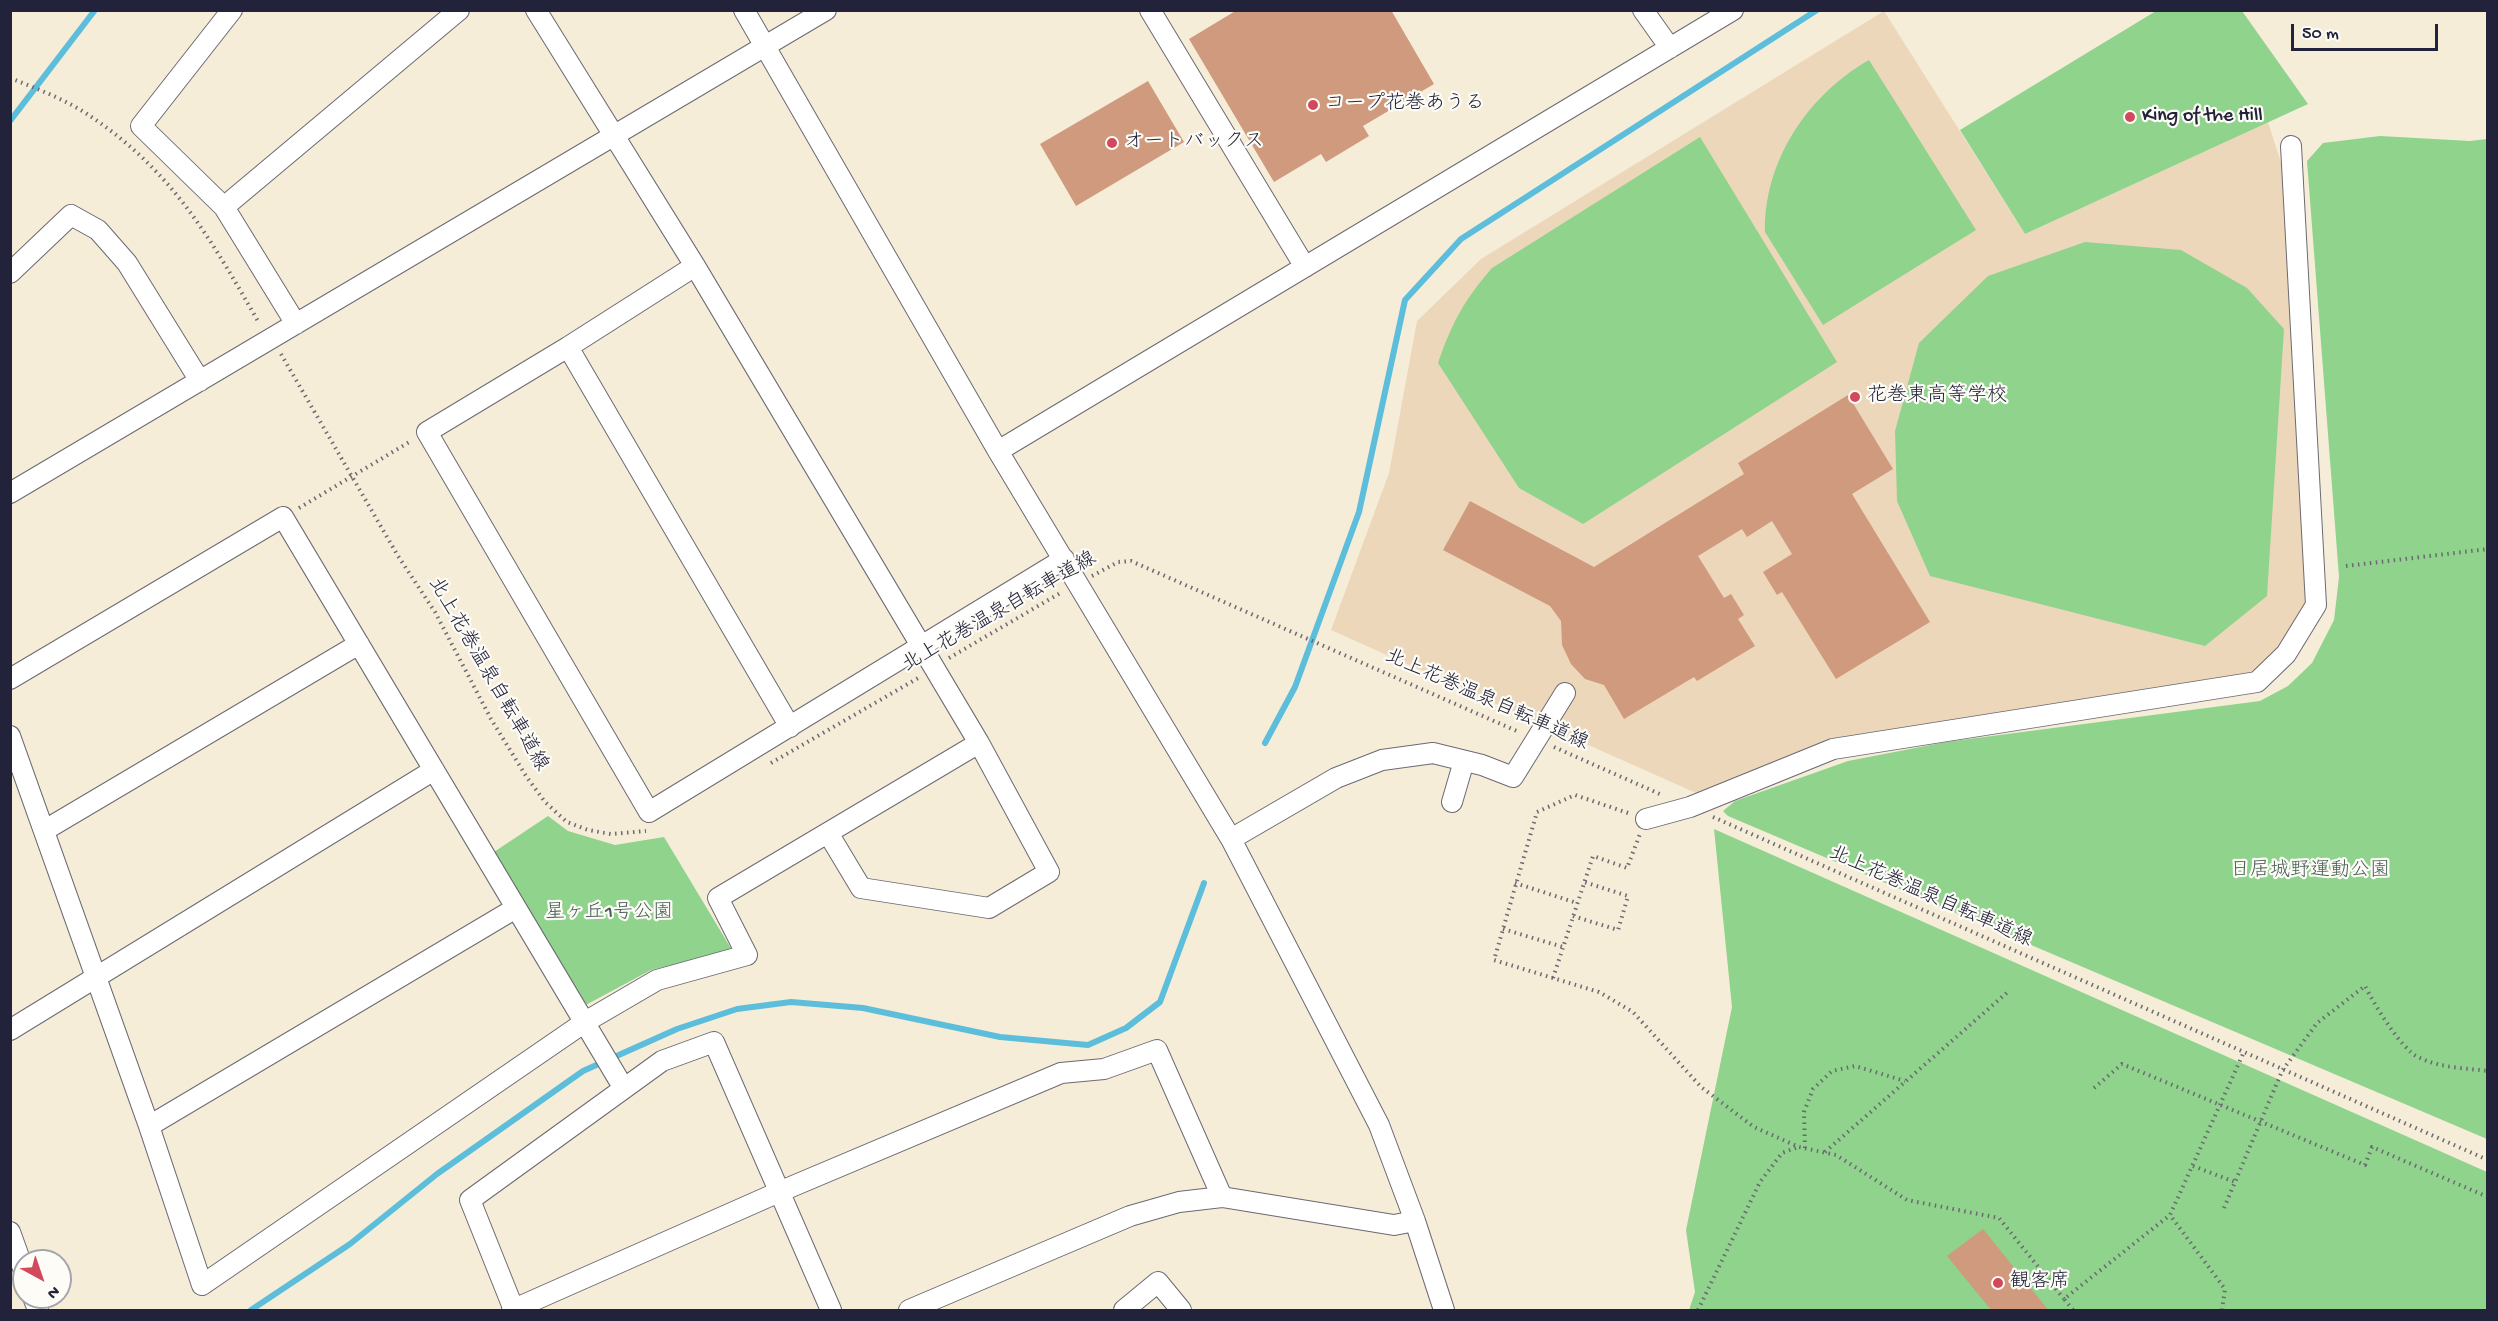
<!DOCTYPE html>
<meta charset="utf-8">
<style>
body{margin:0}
#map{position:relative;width:2498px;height:1321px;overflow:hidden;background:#f6edd9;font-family:"Gochi Hand",sans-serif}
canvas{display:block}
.frame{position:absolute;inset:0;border:12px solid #22223b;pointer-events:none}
.north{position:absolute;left:12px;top:1249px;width:60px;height:60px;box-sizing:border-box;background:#fdfcf7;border:2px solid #a5a5ac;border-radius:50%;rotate:140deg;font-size:16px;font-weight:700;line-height:24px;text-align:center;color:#22223b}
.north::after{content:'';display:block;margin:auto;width:21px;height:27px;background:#d1495b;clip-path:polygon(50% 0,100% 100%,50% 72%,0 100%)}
.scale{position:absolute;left:2291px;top:24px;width:147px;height:27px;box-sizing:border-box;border:3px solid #22223b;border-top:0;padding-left:8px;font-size:18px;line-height:21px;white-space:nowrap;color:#22223b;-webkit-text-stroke:4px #fdfcf7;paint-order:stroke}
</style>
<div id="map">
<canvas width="2498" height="1321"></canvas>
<div class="frame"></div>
<div class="north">N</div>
<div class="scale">50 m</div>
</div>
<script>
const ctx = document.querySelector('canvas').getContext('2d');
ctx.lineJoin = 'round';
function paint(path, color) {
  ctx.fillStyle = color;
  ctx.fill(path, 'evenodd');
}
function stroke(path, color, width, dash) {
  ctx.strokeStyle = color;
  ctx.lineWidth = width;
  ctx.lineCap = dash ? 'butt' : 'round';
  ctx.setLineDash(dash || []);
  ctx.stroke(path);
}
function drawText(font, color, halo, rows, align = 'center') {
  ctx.font = font + ' "Gochi Hand","Klee One",sans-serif';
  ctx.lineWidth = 4.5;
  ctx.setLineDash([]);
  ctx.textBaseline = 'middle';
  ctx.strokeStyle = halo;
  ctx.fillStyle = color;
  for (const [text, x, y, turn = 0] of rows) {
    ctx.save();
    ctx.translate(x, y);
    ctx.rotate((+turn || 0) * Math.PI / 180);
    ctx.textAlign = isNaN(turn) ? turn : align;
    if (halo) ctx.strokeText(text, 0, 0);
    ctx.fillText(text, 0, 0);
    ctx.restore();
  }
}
paint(new Path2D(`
 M1884 11 2025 234 2268 122 2292 197 2324 603 2296 658 2262 687 1849 749 1716 802 1331 630 1389 473 1417 321 1481 259Z`), '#edd7bb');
paint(new Path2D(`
 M2156 11H2242L2308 104 2025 234 1960 130Z
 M1869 60 1976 230 1823 325 1765 232C1764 160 1808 95 1869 60Z
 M2380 136 2470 141 2487 139V1139L1728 816 1723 811 1735 801 1848 761 1946 742 2260 701 2288 686 2312 663 2334 620 2339 577 2307 161 2323 143Z
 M1700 137 1837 362 1583 524 1519 488 1438 363C1452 323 1464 300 1492 268Z
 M2085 242 2181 250 2247 288 2284 329 2267 596 2205 646 1930 576 1897 501 1895 431 1919 343 1988 276Z
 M548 816 568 831 615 845 664 837 732 950 651 970 582 1007 491 854Z
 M1714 829 2487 1172V1310H1689L1695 1292 1686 1230 1732 1007Z`), '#8fd38c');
stroke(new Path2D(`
 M10 121 95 10
 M1265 743 1295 687 1359 512 1405 300 1461 239 1817 10
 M251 1310 350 1244 437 1174 583 1071 677 1029 737 1009 791 1002 863 1008 1000 1037 1088 1045 1126 1028 1160 1002 1204 883`), '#5dbedc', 6);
paint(new Path2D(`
 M1237 10H1391L1434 84 1363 126 1369 136 1326 162 1321 154 1274 182 1189 39Z
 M1148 81 1184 142 1076 206 1040 144Z
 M1848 395 1893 469 1852 494 1930 622 1836 679 1782 592 1777 595 1763 572 1792 554 1772 521 1747 537 1742 529 1698 556 1724 598 1731 594 1744 615 1738 619 1755 646 1697 681 1694 677 1624 719 1604 685 1585 679 1571 664 1562 645 1561 621 1550 606 1443 550 1470 501 1594 567 1744 474 1738 463Z
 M1983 1229 2049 1311H1992L1947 1256Z`), '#cf9a7d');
const minor = new Path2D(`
 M232 10 141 126 224 207 459 10
 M744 10 998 451 1231 839 1379 1125 1415 1221 1444 1310
 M1150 10 1305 267
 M1643 10 1670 48
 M224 207 296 324
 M695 266 568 347 427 432 649 812 1064 559
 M10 273 71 215 98 230 127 263 200 381
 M568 347 790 727
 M998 451 1733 10
 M10 493 826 10
 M10 679 283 517 623 1087
 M10 736 149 1126 202 1285 585 1022 657 980 747 955 718 898 979 743 695 266 536 10
 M1452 802 1464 761
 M1646 819 1690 807 1833 749 2257 682 2286 654 2316 605 2291 146
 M45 830 359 644
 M828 833 861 888 989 908 1049 872 979 743
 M1231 839 1336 778 1382 760 1433 753 1482 765 1513 777 1565 693
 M10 1030 434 770
 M149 1126 516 908
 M10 1232 24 1271
 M33 1297 38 1310
 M512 1310 779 1192 1061 1073 1104 1069 1157 1050 1222 1197
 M514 1310 470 1200 662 1061 714 1042 831 1310
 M909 1310 1130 1216 1179 1202 1222 1197 1394 1225 1415 1221
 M1124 1310 1158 1282 1181 1310`);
stroke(minor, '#6c6972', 22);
stroke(new Path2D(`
 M10 78C38 89 69 101 93 118 174 173 212 241 259 323
 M281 354 398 556 435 612 491 719 526 776 545 802 567 822 588 830 611 834 646 831
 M299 508 411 441
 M2346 566 2488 549
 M1092 576 1118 562 1131 561 1519 732
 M949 658 1062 592
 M1554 747 1662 795
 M771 763 920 677
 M1628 813 1575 795 1537 812 1494 960 1599 992 1633 1012 1701 1087 1754 1127 1799 1147 1836 1155 1907 1200 1999 1218 2064 1299
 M1713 817 2488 1160
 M1515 883 1577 903
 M1573 916 1618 930 1628 896 1584 882
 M1503 929 1563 947
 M1553 978 1593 856 1627 868 1640 834
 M2094 1088 2122 1064 2365 1165 2372 1147 2488 1197
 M1805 1148 1804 1112 1813 1089 1832 1071 1855 1066 1905 1081
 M1825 1152 2010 990
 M2193 1166 2235 1182
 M2224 1208 2282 1071 2317 1023 2365 986C2374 1004 2401 1049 2418 1057 2439 1068 2465 1068 2488 1071
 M1698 1310 1760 1182 1782 1153 1798 1147
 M2073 1310 2064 1299 2170 1215
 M2222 1310 2225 1289 2170 1215 2243 1054`), '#6c6972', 4, [1.5, 4.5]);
stroke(minor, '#fff', 20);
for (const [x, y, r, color] of [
 [1313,105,6,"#d1495b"],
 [2130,117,6,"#d1495b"],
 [1112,143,6,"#d1495b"],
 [1855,397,6,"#d1495b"],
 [1998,1283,6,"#d1495b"]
]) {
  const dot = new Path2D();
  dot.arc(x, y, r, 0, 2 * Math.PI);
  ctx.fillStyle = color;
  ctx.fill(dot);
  stroke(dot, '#fdfcf7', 2);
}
drawText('20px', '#22223b', '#fdfcf7', [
 ["コープ花巻あうる",1325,105],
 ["King of the Hill",2142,117],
 ["オートバックス",1124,143],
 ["花巻東高等学校",1867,397],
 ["観客席",2010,1283]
], 'left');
drawText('20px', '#22223b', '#fdfcf7', [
 ["北上花巻温泉自転車道線",1000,613,-30],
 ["北上花巻温泉自転車道線",487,675,60],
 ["北上花巻温泉自転車道線",1486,701,24],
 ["北上花巻温泉自転車道線",1930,898,24]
]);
drawText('20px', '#486057', '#fdfcf7', [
 ["日居城野運動公園",2310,872],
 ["星ヶ丘1号公園",609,914]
]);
</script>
